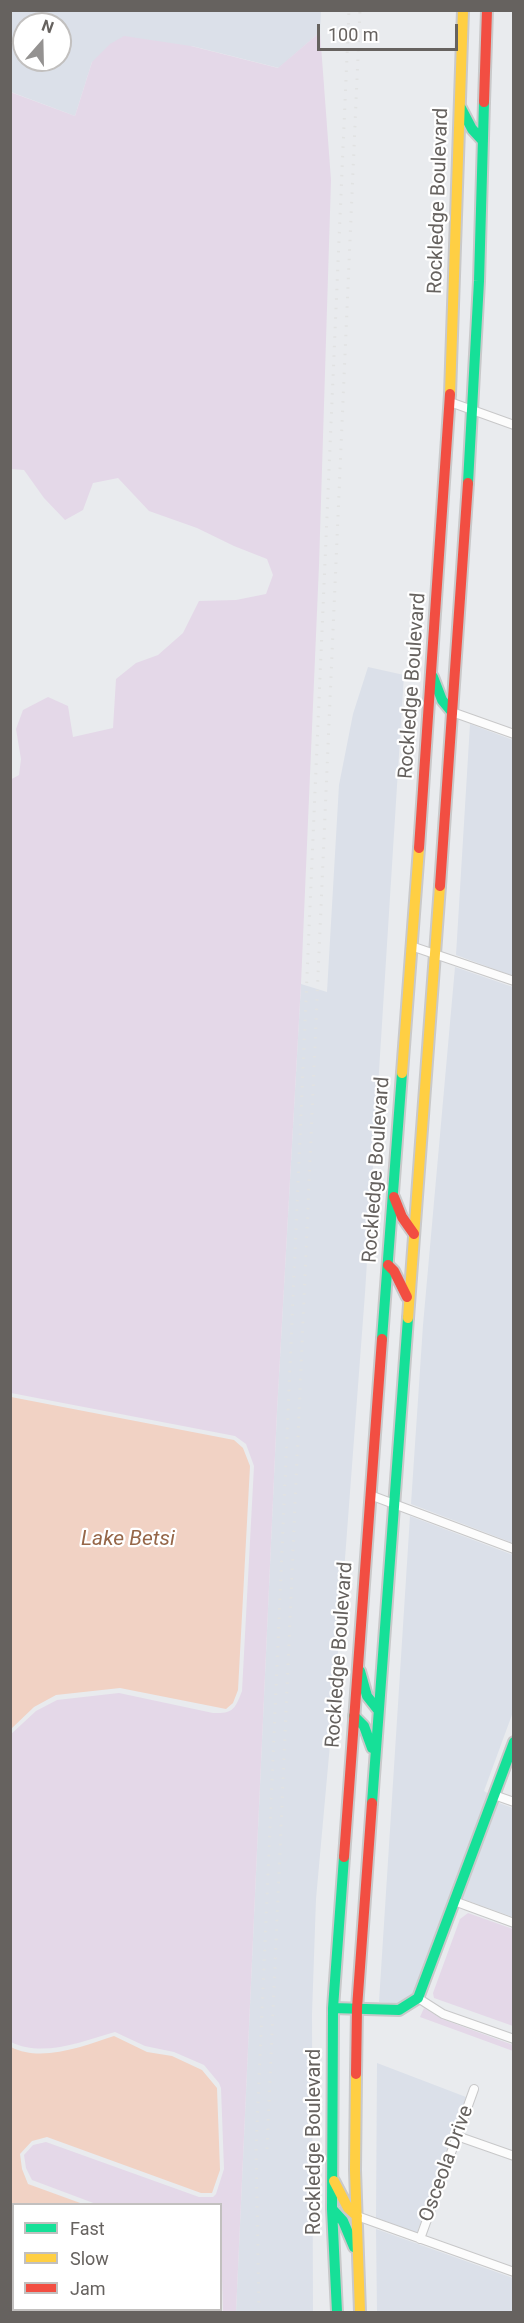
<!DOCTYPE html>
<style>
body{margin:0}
#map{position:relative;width:524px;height:2323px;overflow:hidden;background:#e9ebee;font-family:Roboto,sans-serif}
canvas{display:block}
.frame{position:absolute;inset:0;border:12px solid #66625f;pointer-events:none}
.legend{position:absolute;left:12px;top:2203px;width:210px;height:108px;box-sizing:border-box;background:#fff;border:2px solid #c2c0bf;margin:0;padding:8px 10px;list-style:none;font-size:18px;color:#66625f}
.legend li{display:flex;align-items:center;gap:12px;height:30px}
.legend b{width:30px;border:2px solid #c2c0bf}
.north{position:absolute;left:12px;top:12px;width:60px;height:60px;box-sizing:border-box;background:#fff;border:2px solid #c2c0bf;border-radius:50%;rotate:20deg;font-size:16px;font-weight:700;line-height:24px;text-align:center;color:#66625f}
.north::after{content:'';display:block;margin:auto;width:21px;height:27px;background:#949291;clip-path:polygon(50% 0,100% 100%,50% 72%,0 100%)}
.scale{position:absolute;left:317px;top:24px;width:141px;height:27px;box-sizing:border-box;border:3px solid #66625f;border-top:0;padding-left:8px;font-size:18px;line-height:21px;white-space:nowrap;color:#66625f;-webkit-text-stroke:4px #fff;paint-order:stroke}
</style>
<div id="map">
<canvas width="524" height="2323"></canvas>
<div class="frame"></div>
<ul class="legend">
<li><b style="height:8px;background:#16e098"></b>Fast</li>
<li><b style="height:8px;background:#ffcf43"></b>Slow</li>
<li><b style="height:8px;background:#f24e42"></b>Jam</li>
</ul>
<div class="north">N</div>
<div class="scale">100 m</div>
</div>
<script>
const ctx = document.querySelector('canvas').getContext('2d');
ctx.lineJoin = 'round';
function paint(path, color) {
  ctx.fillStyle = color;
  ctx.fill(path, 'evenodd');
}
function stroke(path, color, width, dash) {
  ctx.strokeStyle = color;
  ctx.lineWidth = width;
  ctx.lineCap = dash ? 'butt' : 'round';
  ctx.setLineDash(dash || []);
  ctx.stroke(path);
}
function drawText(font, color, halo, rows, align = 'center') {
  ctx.font = font + ' Roboto,sans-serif';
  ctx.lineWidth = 4.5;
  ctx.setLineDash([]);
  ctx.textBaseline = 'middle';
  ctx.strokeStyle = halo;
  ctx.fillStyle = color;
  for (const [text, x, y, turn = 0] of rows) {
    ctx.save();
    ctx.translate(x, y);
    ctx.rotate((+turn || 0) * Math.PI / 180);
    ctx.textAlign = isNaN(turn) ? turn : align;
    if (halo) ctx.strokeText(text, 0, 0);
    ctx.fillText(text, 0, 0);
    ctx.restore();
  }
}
paint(new Path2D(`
 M10 11H321L320 32 279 68 192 46 92 62 75 116 11 92ZM24 24H60V60H24Z
 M368 667 404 675 365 1293 336 1678 316 1899 312 2014 313 2312H236L277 1411 301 984 327 992 339 785 353 714Z
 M470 724 513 740V976L456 955Z
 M455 967 513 987V1543L411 1504 423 1325Z
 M410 1516 513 1555V1712L484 1791 489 1794 418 1988 414 1994 398 2004 379 2002Z
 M496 1802 513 1808V1917L460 1898Z
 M377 2063 466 2097 417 2233 376 2218Z
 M376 2229 513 2278V2312H377Z`), '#dbe0e9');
paint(new Path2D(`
 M320 32 331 180 319 565 301 984 277 1411 236 2312H223L220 2204H96L32 2180 26 2168 24 2155 33 2145 46 2142 199 2197H213L216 2194 224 2169 221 2088 219 2083 204 2065 174 2052 145 2046 115 2032C83 2041 43 2058 11 2042L10 1735 36 1711 57 1700 119 1693 213 1713C233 1714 235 1709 242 1691L254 1466 246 1444 235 1436 11 1393 10 780 19 775 21 759 16 729 23 710 48 697 68 706 73 737 113 728 116 679 136 663 158 655 183 633 199 601 236 600 266 594 273 575 267 559 234 546 197 528 149 511 118 478 93 483 83 510 65 520 44 498 24 470 11 469 10 92 75 116 92 62 110 44 124 36 191 46 278 68Z
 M468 1913 513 1929V2026L434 1998 433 1993 460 1919Z
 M424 2008 442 2019 513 2045V2051L420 2017Z`), '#e4d8e8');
paint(new Path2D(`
 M11 1397 234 1440 243 1448 250 1466 238 1690 233 1703 226 1709 120 1688 56 1695 34 1707 11 1729Z
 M114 2036 147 2052 172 2056 202 2070 217 2088 220 2170 212 2193H201L47 2137 32 2141 20 2154 22 2169 28 2184 83 2204H14V2289L11 2290V2047C42 2063 83 2046 114 2036Z
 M59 2310H218V2312H64Z`), '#f1d2c4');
const street = new Path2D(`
 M450 402 514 425
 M452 712 514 734
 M411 946 514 981
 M370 1495 514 1549
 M494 1795 514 1802
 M454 1901 514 1923
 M418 1998 443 2014 514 2039
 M457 2136 514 2156
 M357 2216 514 2272
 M420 2239 474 2089`);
const fast = new Path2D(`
 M461 108 472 129 483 141
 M468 483 479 281 484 102
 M433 677 442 700 452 712
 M382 1339 402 1073
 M360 1671 367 1696 378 1710
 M354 1716 364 1726 372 1748
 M372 1803 408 1318
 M333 2008 399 2010 418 1998 514 1742
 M332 2209 343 2221 354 2247
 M337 2312 332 2209 333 2008 344 1857`);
const slow = new Path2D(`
 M450 394 463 10
 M402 1073 419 848
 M408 1318 440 886
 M356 2074 355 2170 360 2312
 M334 2181 348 2208 357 2216`);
const jam = new Path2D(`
 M484 102 487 10
 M419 848 450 394
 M440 886 468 483
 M394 1197 402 1217 414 1234
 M388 1265 394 1271 407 1297
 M344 1857 382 1339
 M356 2074 357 2008 372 1803`);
stroke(street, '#c8c8c9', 10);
stroke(fast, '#c9c9ca', 14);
stroke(slow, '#c9c9ca', 14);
stroke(jam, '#c9c9ca', 14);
stroke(street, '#fcfcfc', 8);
stroke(fast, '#16e098', 10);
stroke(slow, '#ffcf43', 10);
stroke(jam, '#f24e42', 10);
stroke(new Path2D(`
 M267 2149 360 10
 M259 2312 256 2149 349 10`), '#e1e2e2', 3, [1.5, 8]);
drawText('20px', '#66625f', '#fff', [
 ["Rockledge Boulevard",439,201,-88],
 ["Rockledge Boulevard",413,686,-86],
 ["Rockledge Boulevard",377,1170,-86],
 ["Rockledge Boulevard",340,1655,-86],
 ["Rockledge Boulevard",315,2142,-90],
 ["Osceola Drive",447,2164,-70]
]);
drawText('italic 21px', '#966749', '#fff', [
 ["Lake Betsi",128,1540]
]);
</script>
